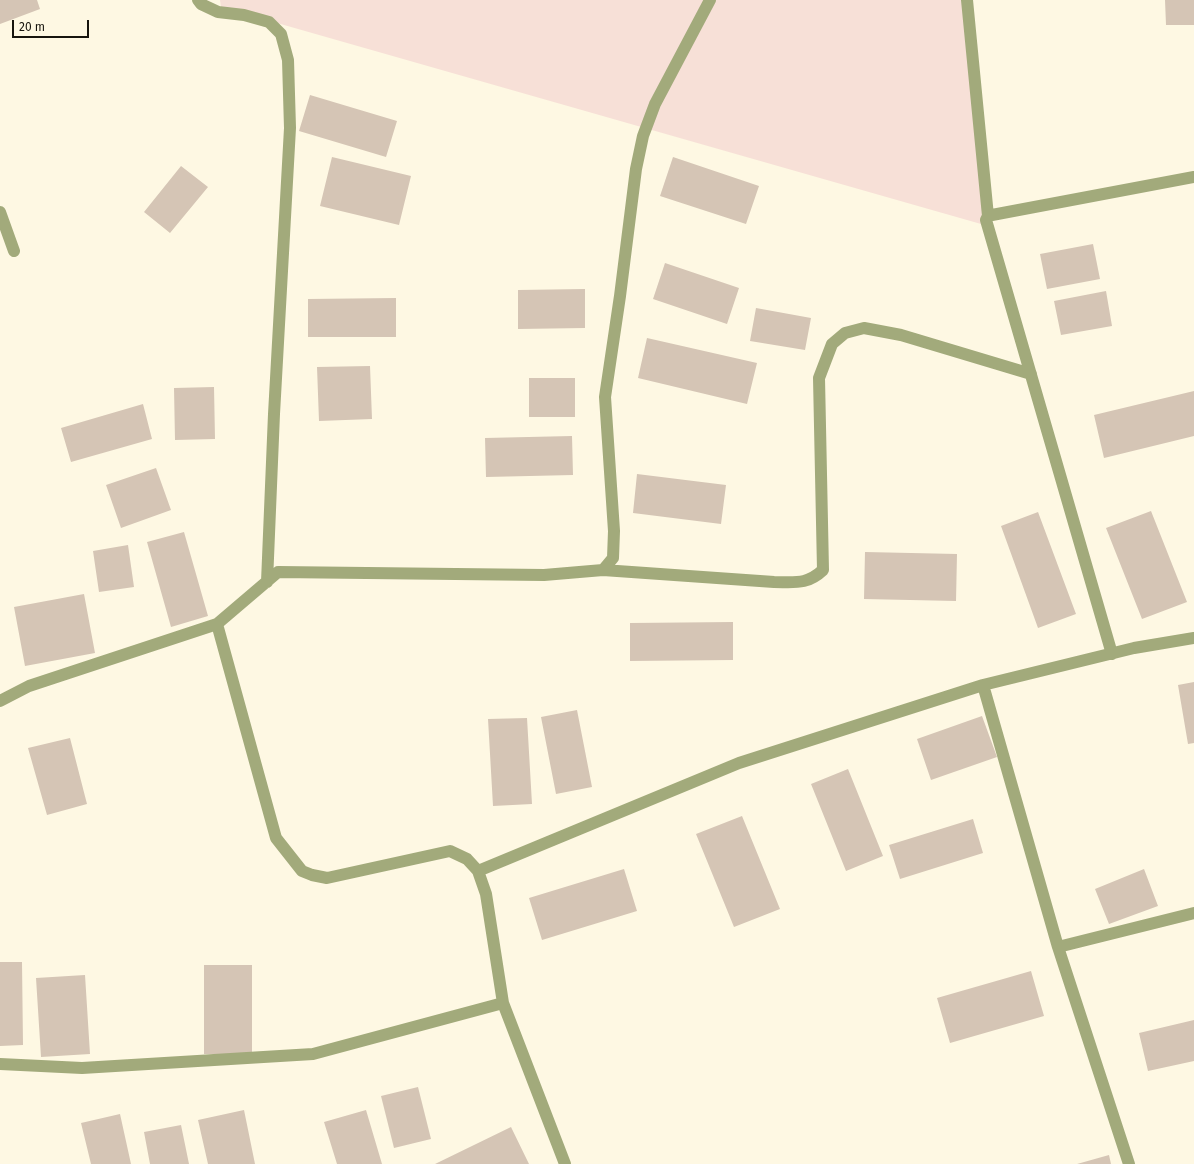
<!DOCTYPE html>
<style>
body{margin:0}
#map{position:relative;width:1194px;height:1164px;overflow:hidden;background:#fef8e3;font-family:"Fira Sans",sans-serif}
canvas{display:block}
.scale{position:absolute;left:12px;top:20px;width:77px;height:18px;box-sizing:border-box;border:2px solid #17150e;border-top:0;padding-left:5px;font-size:12px;line-height:14px;white-space:nowrap;color:#17150e;-webkit-text-stroke:3px #fef8e3;paint-order:stroke}
</style>
<div id="map">
<canvas width="1194" height="1164"></canvas>
<div class="scale">20 m</div>
</div>
<script>
const ctx = document.querySelector('canvas').getContext('2d');
ctx.lineJoin = 'round';
function paint(path, color) {
  ctx.fillStyle = color;
  ctx.fill(path, 'evenodd');
}
function stroke(path, color, width, dash) {
  ctx.strokeStyle = color;
  ctx.lineWidth = width;
  ctx.lineCap = dash ? 'butt' : 'round';
  ctx.setLineDash(dash || []);
  ctx.stroke(path);
}
paint(new Path2D(`
 M220 0H970L988 226 221 7Z`), '#f7e0d7');
paint(new Path2D(`
 M0 0H37L40 9 0 24Z
 M1165 0H1194V25H1166Z
 M310 95 397 121 386 157 299 131Z
 M332 157 411 176 399 225 320 206Z
 M673 157 759 186 746 224 660 196Z
 M181 166 208 187 170 233 144 212Z
 M1093 244 1100 279 1047 289 1040 254Z
 M665 263 739 288 727 324 653 299Z
 M585 289V328L518 329V290Z
 M1106 291 1112 326 1061 335 1054 301Z
 M396 298V337H308V299Z
 M756 308 811 318 805 350 750 341Z
 M647 338 757 363 747 404 638 378Z
 M370 366 372 419 319 421 317 367Z
 M529 378H575V417H529Z
 M214 387 215 439 175 440 174 388Z
 M1194 391V436L1104 458 1094 415Z
 M143 404 152 439 71 462 61 428Z
 M572 436 573 475 486 477 485 438Z
 M156 468 171 510 121 528 106 485Z
 M637 474 726 485 721 524 633 513Z
 M1151 511 1187 602 1142 619 1106 528Z
 M1038 512 1076 614 1038 628 1001 526Z
 M184 532 208 616 171 627 147 542Z
 M128 545 134 587 99 592 93 551Z
 M865 552 957 554 956 601 864 599Z
 M84 594 95 653 25 666 14 607Z
 M733 622V660L630 661V623Z
 M1194 682V743L1188 744 1178 685Z
 M577 710 592 787 556 794 541 717Z
 M982 716 997 757 931 780 917 739Z
 M527 718 532 804 493 806 488 719Z
 M70 738 87 804 47 815 28 748Z
 M848 769 883 856 846 871 811 784Z
 M742 816 780 909 734 927 696 834Z
 M973 819 983 853 900 879 889 845Z
 M624 869 637 911 542 940 529 898Z
 M1144 869 1158 906 1109 924 1095 889Z
 M0 962H22L23 1045 0 1046Z
 M204 965H252V1054H204Z
 M1031 971 1044 1016 950 1043 937 998Z
 M85 975 90 1054 41 1057 36 978Z
 M1194 1020V1061L1148 1071 1139 1033Z
 M418 1087 431 1139 394 1148 381 1096Z
 M244 1110 255 1164H208L198 1120Z
 M366 1110 382 1164H337L324 1122Z
 M120 1114 131 1164H91L81 1123Z
 M181 1125 189 1164H150L144 1132Z
 M511 1127 529 1164H435Z
 M1109 1155 1111 1164H1077Z`), '#d5c5b5');
stroke(new Path2D(`
 M198 0 201 4 218 12 244 15 269 22 281 34 288 60 290 128 274 414 267 582
 M967 0 988 216
 M0 212 14 251
 M603 570 613 558 614 531 605 397 620 296 636 169 643 136 655 104 710 0
 M217 624 276 838 302 871 312 875 327 878 450 851 467 859 478 871 486 894 503 1003 565 1164
 M1112 654 986 220 988 216 992 215 1194 177
 M983 685 1058 947 1129 1164
 M0 701 29 686 217 624 278 572 544 575 603 570 774 582C795 582 807 585 823 570L819 378 832 344 845 333 864 328 901 335 1031 374
 M478 871 739 763 983 685 1134 648 1194 638
 M1058 947 1194 913
 M0 1064 82 1068 313 1054 503 1003`), '#a2aa7b', 12);
</script>
